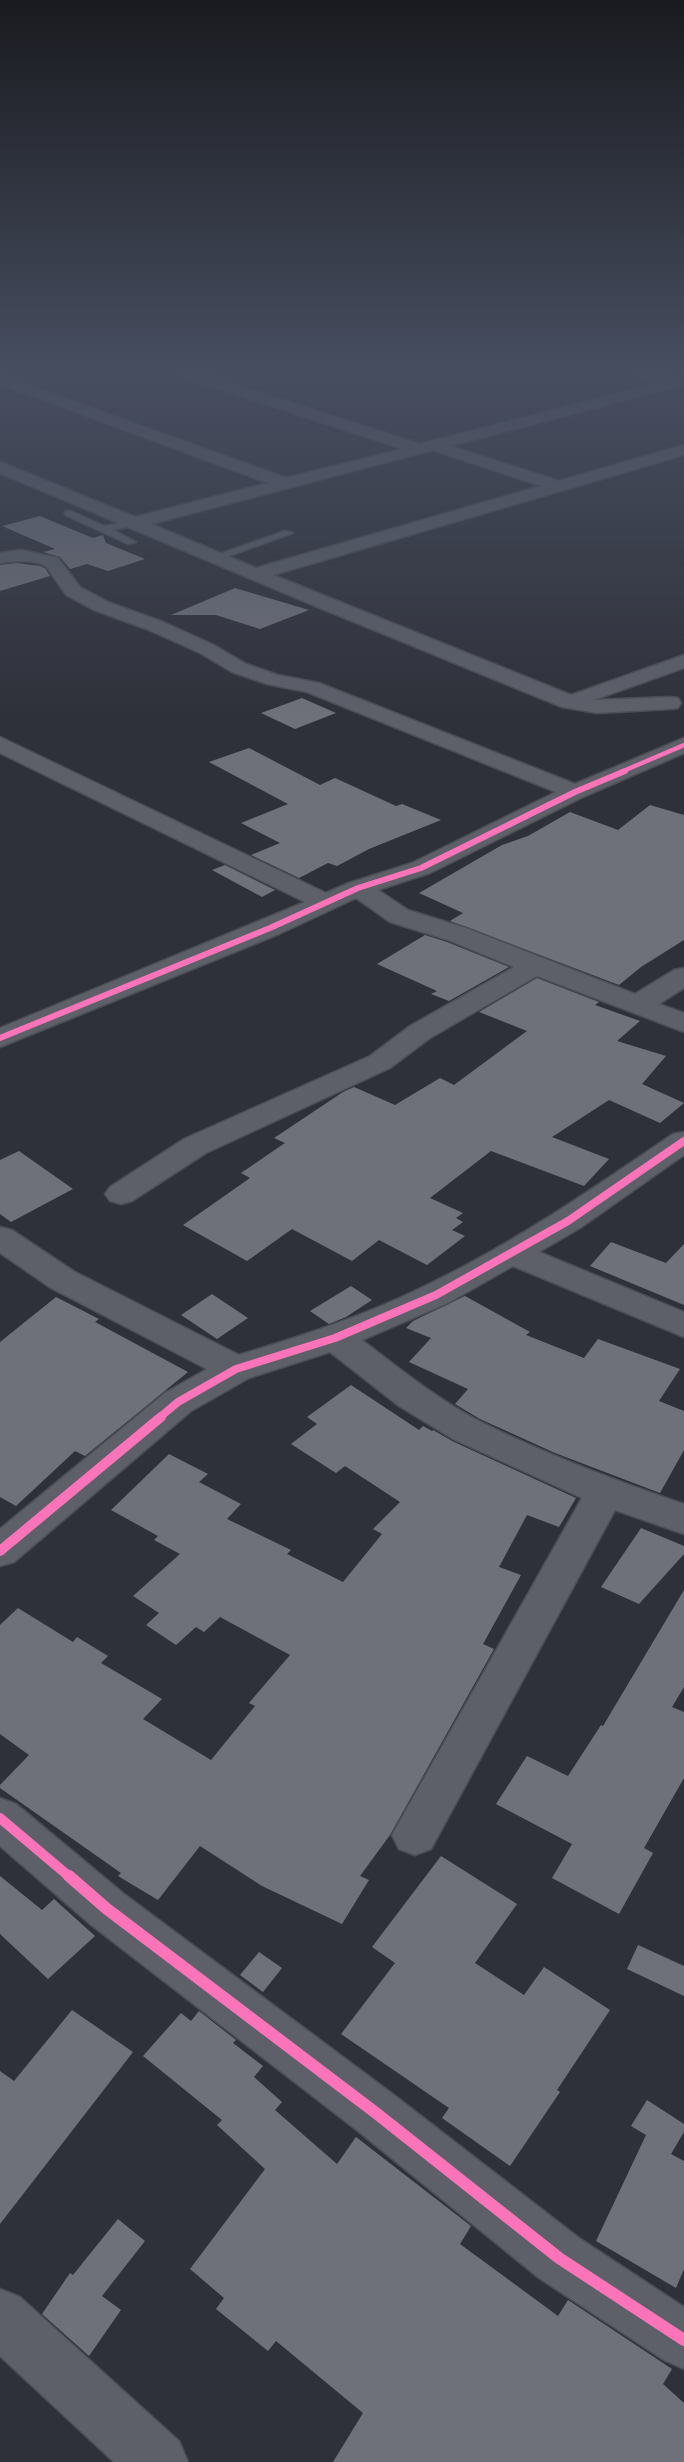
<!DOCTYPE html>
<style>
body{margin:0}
canvas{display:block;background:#2f313a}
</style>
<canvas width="684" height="2462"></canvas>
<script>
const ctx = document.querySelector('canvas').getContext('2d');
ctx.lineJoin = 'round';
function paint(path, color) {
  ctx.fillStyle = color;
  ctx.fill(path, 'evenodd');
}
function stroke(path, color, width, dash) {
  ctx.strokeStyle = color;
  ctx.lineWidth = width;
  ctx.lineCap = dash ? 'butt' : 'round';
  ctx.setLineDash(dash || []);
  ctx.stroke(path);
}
paint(new Path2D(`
 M40 516 93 538 103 535 106 543 145 559 108 571 87 564 70 569 60 557 43 552 55 549 2 526Z
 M17 563 40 566 45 568 50 576 0 591V565Z
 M235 588 309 610 260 629 216 615H171Z
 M302 698 336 713 295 729 261 713Z
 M249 748 320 785 335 778 396 806 402 804 441 820 369 849 337 866 328 863 299 878 251 855 280 843 241 823 288 804 209 762Z
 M650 805 684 815V940L641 967 619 985 450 921 463 913 419 893 502 845 528 836 570 812 618 830Z
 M225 865 275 890 262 897 212 870Z
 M425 935 447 942 509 967 449 1001 431 994 437 991 377 964Z
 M537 978 599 1002 595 1005 640 1021 617 1041 666 1056 642 1084 684 1103 660 1123 609 1100 552 1137 609 1159 584 1186 491 1151 430 1198 463 1213 456 1218 463 1222 452 1230 465 1236 427 1265 379 1240 352 1261 292 1229 247 1261 183 1225 250 1178 241 1173 285 1143 274 1138 343 1092 354 1087 395 1105 440 1078 454 1085 527 1031 479 1012Z
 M19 1151 73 1189 11 1222 0 1214V1160Z
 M611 1242 666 1263 684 1244V1305L590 1266Z
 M351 1286 372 1300 346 1317 329 1324 310 1311Z
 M212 1294 248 1318 217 1339 181 1315Z
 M465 1296 530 1332 526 1335 584 1358 598 1339 680 1369 659 1401 684 1411V1450L660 1493 555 1453 480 1419 455 1404 468 1389 409 1362 431 1338 406 1328 413 1321Z
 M56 1297 99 1319 95 1322 188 1372 85 1456 75 1451 16 1506 0 1497V1342Z
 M351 1385 419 1430 423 1426 432 1431 433 1430 452 1441 576 1498 559 1527 527 1515 499 1567 521 1575 483 1644 494 1649 390 1835 360 1876 369 1880 342 1924 262 1886 200 1846 158 1900 118 1876 121 1873 0 1788V1785L29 1755 0 1734V1625L18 1608 73 1642 77 1637 108 1656 101 1663 162 1699 143 1719 211 1760 255 1706 249 1703 290 1655 220 1617 204 1632 196 1627 176 1645 146 1625 159 1613 133 1596 180 1554 154 1540 158 1536 111 1510 169 1454 208 1474 199 1482 241 1504 227 1519 291 1550 287 1554 343 1582 382 1534 373 1529 400 1502 345 1466 336 1473 291 1444 317 1424 307 1417Z
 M641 1528 684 1546V1554L639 1604 601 1587Z
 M684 1590V1687L672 1707 684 1712V1778L644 1848 653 1853 619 1914 552 1878 572 1844 496 1804 527 1756 568 1776 601 1725 603 1726Z
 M441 1856 517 1904 475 1963 524 1995 544 1967 610 2010 557 2090 560 2092 510 2166 442 2118 449 2108 341 2034 395 1963 372 1947Z
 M0 1876 42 1910 54 1899 95 1936 48 1979 0 1934Z
 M638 1945 684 1966V1996L627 1969Z
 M259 1952 282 1968 263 1992 240 1975Z
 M72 2010 133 2052 0 2224V2071L14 2081Z
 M199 2011 236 2040 233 2043 263 2066 254 2077 282 2102 275 2110 337 2164 356 2137 471 2226 460 2244 558 2316 568 2300 672 2369 663 2384 684 2403V2462H333L363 2413 276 2341 268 2351 216 2309 224 2298 190 2269 265 2169 217 2125 222 2120 143 2056 181 2013 191 2021Z
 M647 2100 684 2124V2132L671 2154 684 2161V2269L676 2288 596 2241 646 2135 631 2126Z
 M118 2219 145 2241 102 2296 121 2310 89 2356 42 2314 70 2273 73 2275Z`), '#6f717a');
const lane = new Path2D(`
 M65 511H71L104 526 137 521V525L113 530 136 542 128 544 65 515Z
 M285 531 293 533 220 559 211 557Z`);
const street = new Path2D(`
 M175 372H196L420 444 659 383 636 375 634 372H654L679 380 681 383 679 386 450 446 559 481 684 445V455L273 575 571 695 684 655V668L594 700 670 697 678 698 681 703 678 708 670 709 597 713 562 707 320 608 0 473V462L135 517 268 483 0 384V375L286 478 403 449 177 375ZM433 450 541 486 256 568 151 524Z
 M21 550 58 558 80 587 108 602 163 622 214 645 246 664 278 675 319 683 575 784 684 738V753L583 797 430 873 378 890 408 910 466 928 635 994 674 970 684 968V988L659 1004 684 1013V1032L537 976 430 1038 390 1068 206 1153 132 1201 121 1204 110 1201 105 1194 110 1187 184 1139 370 1056 410 1026 514 967 448 940 390 922 356 898 279 934 0 1047V1028L305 902 0 753V737L326 893 349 883 412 863 556 792 307 692 267 684 232 672 200 653 149 630 94 610 66 595 46 566C31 559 15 561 0 563V553Z
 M684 1132V1155L580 1228 539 1252 684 1312V1337L513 1266 448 1303 362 1340C400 1369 437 1399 479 1421 543 1453 616 1481 684 1504V1534L615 1510 431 1849 415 1855 399 1849 392 1835 582 1498 453 1439 399 1406 330 1352 249 1378 191 1411 14 1562 0 1566V1529L165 1393 207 1369 51 1288 0 1253V1227L12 1230 75 1272 239 1355C302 1336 364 1316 423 1287 512 1245 592 1189 673 1134Z
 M0 1798 16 1804 124 1894 394 2095 579 2238 684 2307V2369L664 2360 539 2278 358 2131 90 1924 0 1846Z
 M0 2289 20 2297 179 2441 188 2462H114L0 2356Z`);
stroke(lane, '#4b4d55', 3);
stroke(street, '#4b4d55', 3);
paint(lane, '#5d6069');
paint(street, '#5d6069');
stroke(new Path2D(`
 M621 772 684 745`), '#fb73b8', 4.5);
stroke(new Path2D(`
 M0 1038 270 928 358 888 421 868 575 792 625 771`), '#fb73b8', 6);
stroke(new Path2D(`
 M159 1418 178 1402 236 1369 335 1338 436 1295 568 1221 684 1141`), '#fb73b8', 8);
stroke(new Path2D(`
 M0 1551 161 1417
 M0 1818 71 1878`), '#fb73b8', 10);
stroke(new Path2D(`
 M69 1876 107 1909 376 2113 559 2258 684 2340`), '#fb73b8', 12);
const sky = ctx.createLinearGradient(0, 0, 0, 716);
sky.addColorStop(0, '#1a1b20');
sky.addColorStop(0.52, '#474e60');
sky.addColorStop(1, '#474e6000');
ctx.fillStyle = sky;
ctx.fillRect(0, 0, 684, 716);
</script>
